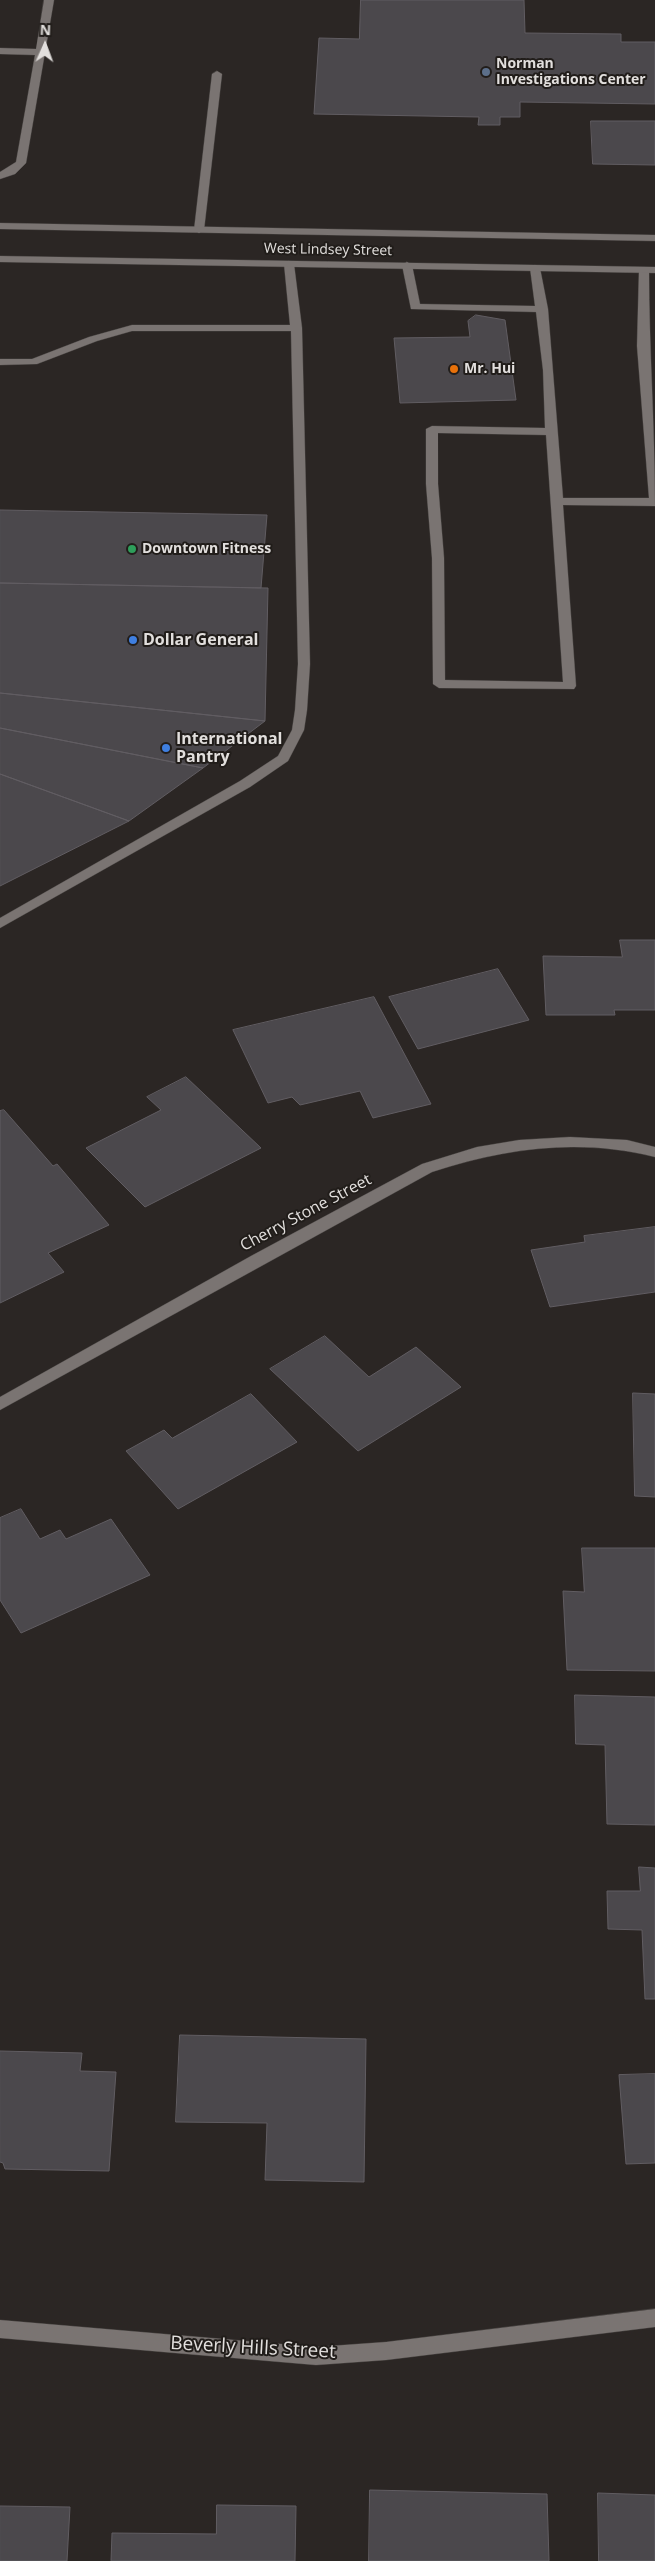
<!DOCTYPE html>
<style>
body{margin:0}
#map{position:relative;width:655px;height:2561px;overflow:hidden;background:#2b2624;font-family:"Open Sans",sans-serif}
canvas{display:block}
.north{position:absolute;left:20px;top:20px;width:50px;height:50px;-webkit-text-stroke:4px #211d1a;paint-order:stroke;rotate:2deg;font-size:14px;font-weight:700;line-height:20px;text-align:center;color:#e2dfdd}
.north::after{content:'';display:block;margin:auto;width:18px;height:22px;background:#e2dfdd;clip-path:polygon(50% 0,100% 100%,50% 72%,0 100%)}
</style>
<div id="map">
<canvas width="655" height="2561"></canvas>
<div class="north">N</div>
</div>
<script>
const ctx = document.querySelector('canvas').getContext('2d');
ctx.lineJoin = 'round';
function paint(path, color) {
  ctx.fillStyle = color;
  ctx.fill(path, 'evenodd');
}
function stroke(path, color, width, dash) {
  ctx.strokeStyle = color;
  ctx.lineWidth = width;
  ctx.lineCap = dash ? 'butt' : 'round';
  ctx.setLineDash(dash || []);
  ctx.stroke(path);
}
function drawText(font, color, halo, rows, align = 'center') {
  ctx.font = font + ' "Open Sans",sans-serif';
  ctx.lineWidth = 4;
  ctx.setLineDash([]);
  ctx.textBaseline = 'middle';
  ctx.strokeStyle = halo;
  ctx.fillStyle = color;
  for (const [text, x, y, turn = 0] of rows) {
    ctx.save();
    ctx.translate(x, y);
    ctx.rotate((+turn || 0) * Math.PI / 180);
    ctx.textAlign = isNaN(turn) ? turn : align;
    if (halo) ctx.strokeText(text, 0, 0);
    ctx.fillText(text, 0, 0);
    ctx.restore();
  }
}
const building = new Path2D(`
 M361 0H524L525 33 621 34V42H655V104L520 102V117H500V125H478L479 117 314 114 319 38 359 39Z
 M591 121H655V165L593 164Z
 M476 315 505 320 516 400 400 403 394 338 470 337 468 321Z
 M0 510 267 515 261 588 0 583Z
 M0 583 268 588 265 721 0 693Z
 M0 693 265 721 203 768 0 728Z
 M0 728 203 768 129 821 0 774Z
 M0 774 129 821 0 886Z
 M620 940H655V1010H614L615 1015H546L543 956 622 957Z
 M498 969 529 1020 418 1049 389 997Z
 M374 997 431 1104 373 1118 360 1091 300 1105 292 1097 268 1103 233 1030Z
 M186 1077 261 1148 145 1207 86 1148 161 1110 147 1097Z
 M4 1110 53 1166 57 1164 109 1225 48 1253 64 1272 0 1303V1111Z
 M655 1227V1292L550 1307 531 1250 585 1242 584 1236Z
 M325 1336 369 1377 416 1347 461 1387 358 1451 270 1369Z
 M633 1393 655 1394V1497L635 1496Z
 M251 1394 297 1442 178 1509 126 1451 164 1430 172 1438Z
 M21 1509 40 1539 60 1530 66 1539 111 1519 150 1575 21 1633 0 1600V1518Z
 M582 1548H655V1671L567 1670 563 1591 584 1592Z
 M575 1695 655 1697V1825L607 1824 605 1745 576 1744Z
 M639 1867 655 1868V1999H645L642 1930 608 1929 607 1891H640Z
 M180 2035 366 2039 364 2182 265 2180 267 2123 176 2122Z
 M0 2051 82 2053 80 2071 116 2072 109 2171 5 2169 3 2163 0 2162Z
 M655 2074V2163L626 2164 619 2075Z
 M370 2490 547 2494 549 2561H369Z
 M598 2493 655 2495V2561H599Z
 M217 2505 296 2506 295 2561H111L112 2533 216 2534Z
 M0 2506 70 2507 67 2561H0Z`);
paint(building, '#4b484c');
stroke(building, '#615d62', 1);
const service = new Path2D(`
 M44 0H54L26 163 15 174 0 179V172L16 162 35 55 0 54V48L36 49Z
 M217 71 222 74 204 230 199 233 194 230 212 74Z
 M289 261 294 264 302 328 310 664 307 710 304 730 288 761 250 787 0 928V918L240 781 278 756 292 730 295 710 298 664 291 331H132L97 341 37 364 0 365V359H32L89 337 132 325H290L284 264Z
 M407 262 412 265 420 304 535 306 530 268 535 265 540 268 548 309 563 498H649L637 346 639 270 644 267 649 270C649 349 655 427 655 506L563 505 576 686 574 689 439 688 433 684 432 558 426 484V429L432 426 545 428 543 370 536 312 411 309 402 265ZM438 433 546 435 563 682 445 680 444 558 438 484Z`);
const minor = new Path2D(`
 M570 1137 627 1140 655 1147V1157C579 1138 506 1148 432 1172L0 1410V1397L251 1256 422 1164 477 1147 519 1140Z
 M655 2309V2327L386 2360 316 2365 0 2338V2320L316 2347 386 2342Z`);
const tertiary = new Path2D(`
 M0 223 655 235V241L0 229Z
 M0 256 655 267V273L0 262Z`);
stroke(service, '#45413f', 1);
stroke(minor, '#45413f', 1);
stroke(tertiary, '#45413f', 1);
paint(service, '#7a7472');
paint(minor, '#7a7472');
paint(tertiary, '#7a7472');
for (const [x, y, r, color] of [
 [486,72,5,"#5c6f8a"],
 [454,369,5,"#e8710a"],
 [132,549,5,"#2e9e5b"],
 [133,640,5,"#3f7fe0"],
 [166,748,5,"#3f7fe0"]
]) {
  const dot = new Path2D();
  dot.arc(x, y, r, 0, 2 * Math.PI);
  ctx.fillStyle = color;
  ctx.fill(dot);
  stroke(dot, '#211d1a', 2);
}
drawText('bold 14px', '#e2dfdd', '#211d1a', [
 ["Norman",496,64],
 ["Investigations Center",496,80],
 ["Mr. Hui",464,369],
 ["Downtown Fitness",142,549]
], 'left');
drawText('14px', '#e2dfdd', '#211d1a', [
 ["West Lindsey Street",328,250,1]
]);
drawText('bold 16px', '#e2dfdd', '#211d1a', [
 ["Dollar General",143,640],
 ["International",176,739],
 ["Pantry",176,757]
], 'left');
drawText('16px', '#e2dfdd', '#211d1a', [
 ["Cherry Stone Street",306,1213,-28]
]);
drawText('19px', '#e2dfdd', '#211d1a', [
 ["Beverly Hills Street",253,2348,3]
]);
</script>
